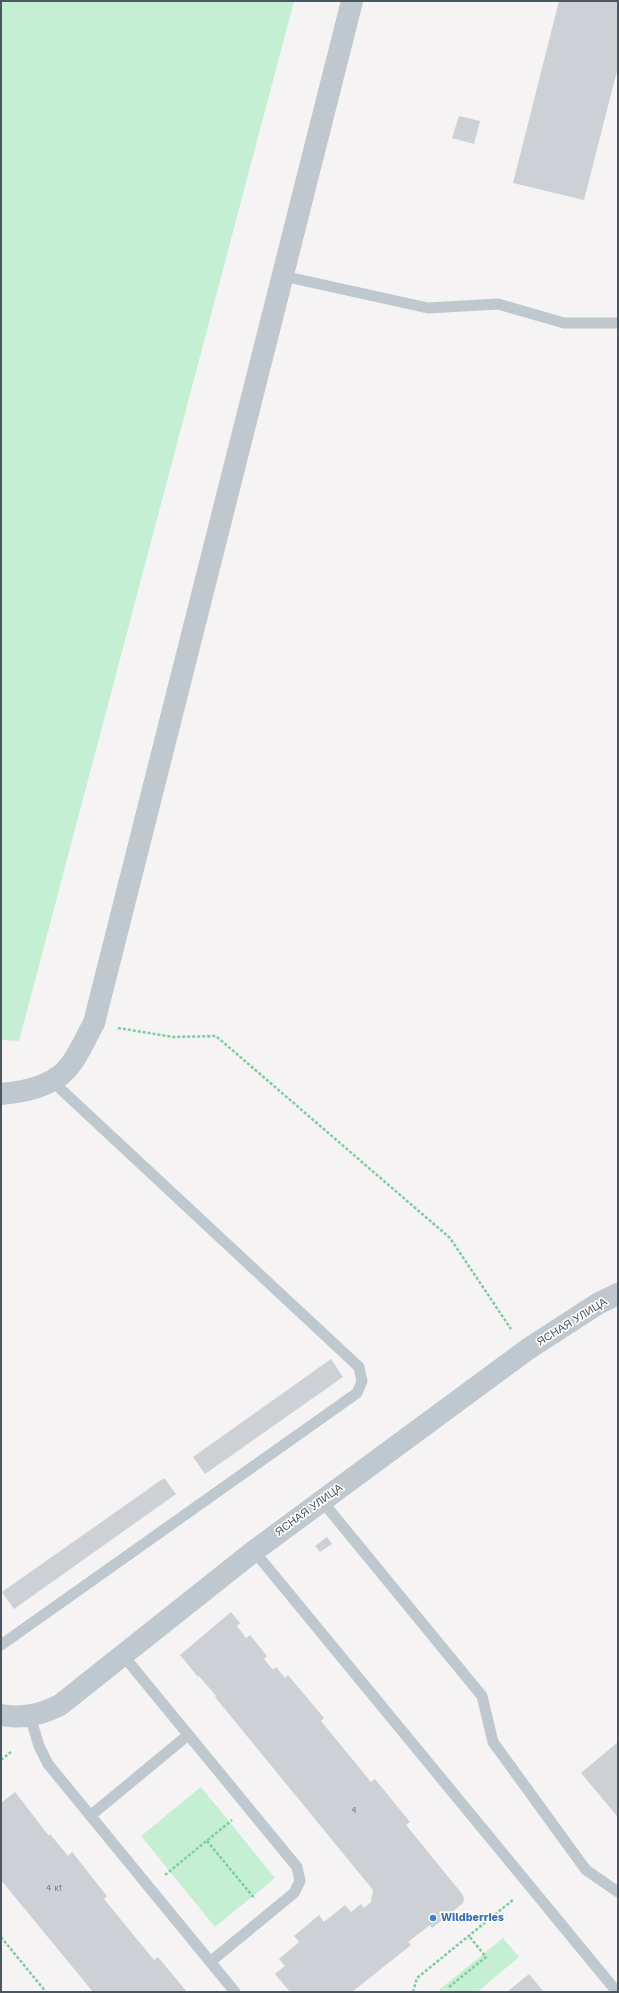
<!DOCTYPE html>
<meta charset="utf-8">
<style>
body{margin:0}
#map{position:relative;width:619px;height:1993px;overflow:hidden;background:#f5f3f3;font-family:"Work Sans",sans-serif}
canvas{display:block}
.frame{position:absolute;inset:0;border:2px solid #4a5760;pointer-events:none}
</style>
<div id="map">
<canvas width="619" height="1993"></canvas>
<div class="frame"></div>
</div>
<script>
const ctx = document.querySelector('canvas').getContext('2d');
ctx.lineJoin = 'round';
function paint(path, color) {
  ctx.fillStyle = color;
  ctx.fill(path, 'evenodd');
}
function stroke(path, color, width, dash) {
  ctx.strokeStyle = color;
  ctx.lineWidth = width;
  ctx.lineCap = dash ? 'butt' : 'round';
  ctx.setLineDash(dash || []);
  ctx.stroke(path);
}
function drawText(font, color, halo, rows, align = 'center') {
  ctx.font = font + ' "Work Sans",sans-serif';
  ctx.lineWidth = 3.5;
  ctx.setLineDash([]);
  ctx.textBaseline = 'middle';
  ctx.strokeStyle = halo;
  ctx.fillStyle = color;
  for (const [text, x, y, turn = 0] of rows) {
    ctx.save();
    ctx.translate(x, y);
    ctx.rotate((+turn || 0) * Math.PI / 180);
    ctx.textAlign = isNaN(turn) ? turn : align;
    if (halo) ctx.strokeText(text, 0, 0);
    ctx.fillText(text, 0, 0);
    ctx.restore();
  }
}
paint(new Path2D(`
 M1 1H294L19 1041 1 1040Z
 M201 1787 275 1878 215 1927 141 1836Z
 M503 1938 519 1957 477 1992H441L439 1990Z`), '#c4efd2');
paint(new Path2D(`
 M559 1H618V67L584 200 513 183Z
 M459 116 480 121 474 144 452 138Z
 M331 1359 343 1377 205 1474 193 1457Z
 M164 1478 176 1494 14 1609 2 1592Z
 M327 1537 332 1544 320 1552 315 1546Z
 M231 1612 240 1623 237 1626 246 1638 250 1635 267 1656 264 1659 273 1670 276 1667 285 1678 288 1675 324 1718 321 1721 371 1782 375 1779 410 1822 406 1825 463 1895 464 1899 463 1903 432 1928 430 1925 408 1942 411 1945 352 1992H290L275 1974 285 1966 279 1959 299 1942 294 1936 319 1915 324 1922 345 1905 351 1912 361 1904 364 1908 371 1902 373 1890 215 1697 216 1696 199 1676 198 1677 180 1655Z
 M618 1742V1815L617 1816 581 1773Z
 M15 1792 49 1836 50 1834 68 1856 72 1852 107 1896 104 1899 154 1960 158 1957 187 1992H93L1 1880V1803Z
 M529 1974 544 1992H507Z`), '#cdd0d5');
stroke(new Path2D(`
 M118 1028 173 1037 216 1036 450 1238 511 1329
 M1 1760 11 1752
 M207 1841 255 1899
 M165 1875 232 1820
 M1 1937 46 1992
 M449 1987 486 1957 469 1936
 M413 1992 417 1978 514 1899`), '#7ccda0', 2.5, [3, 2]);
stroke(new Path2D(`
 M283 276 428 308 498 304 564 323H618
 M322 1501 482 1696 493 1742 586 1870 618 1892
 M254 1551 617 1992
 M1 1645 357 1393 362 1381 359 1367 52 1081
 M122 1654 297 1867 300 1881 294 1893 210 1962
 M30 1716 39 1746 48 1764 235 1992
 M90 1816 188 1735`), '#bec8ce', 11);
stroke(new Path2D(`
 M1 1094C25 1092 56 1086 71 1064 80 1052 86 1037 94 1023L352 1
 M1 1715C22 1719 41 1715 60 1705L254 1551 528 1349 599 1303 618 1294`), '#bec8ce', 22);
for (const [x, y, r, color] of [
 [433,1918,4,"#3f7fe0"]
]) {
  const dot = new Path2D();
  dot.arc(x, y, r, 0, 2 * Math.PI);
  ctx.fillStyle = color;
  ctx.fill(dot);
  stroke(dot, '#fff', 1.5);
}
drawText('9px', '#6b757d', null, [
 ["4",354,1810],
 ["4 к1",54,1888]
]);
drawText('11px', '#4a5760', '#fff', [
 ["ЯСНАЯ УЛИЦА",572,1322,-32],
 ["ЯСНАЯ УЛИЦА",309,1510,-36]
]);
drawText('bold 11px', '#366cbe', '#fff', [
 ["Wildberries",441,1918]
], 'left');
</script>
